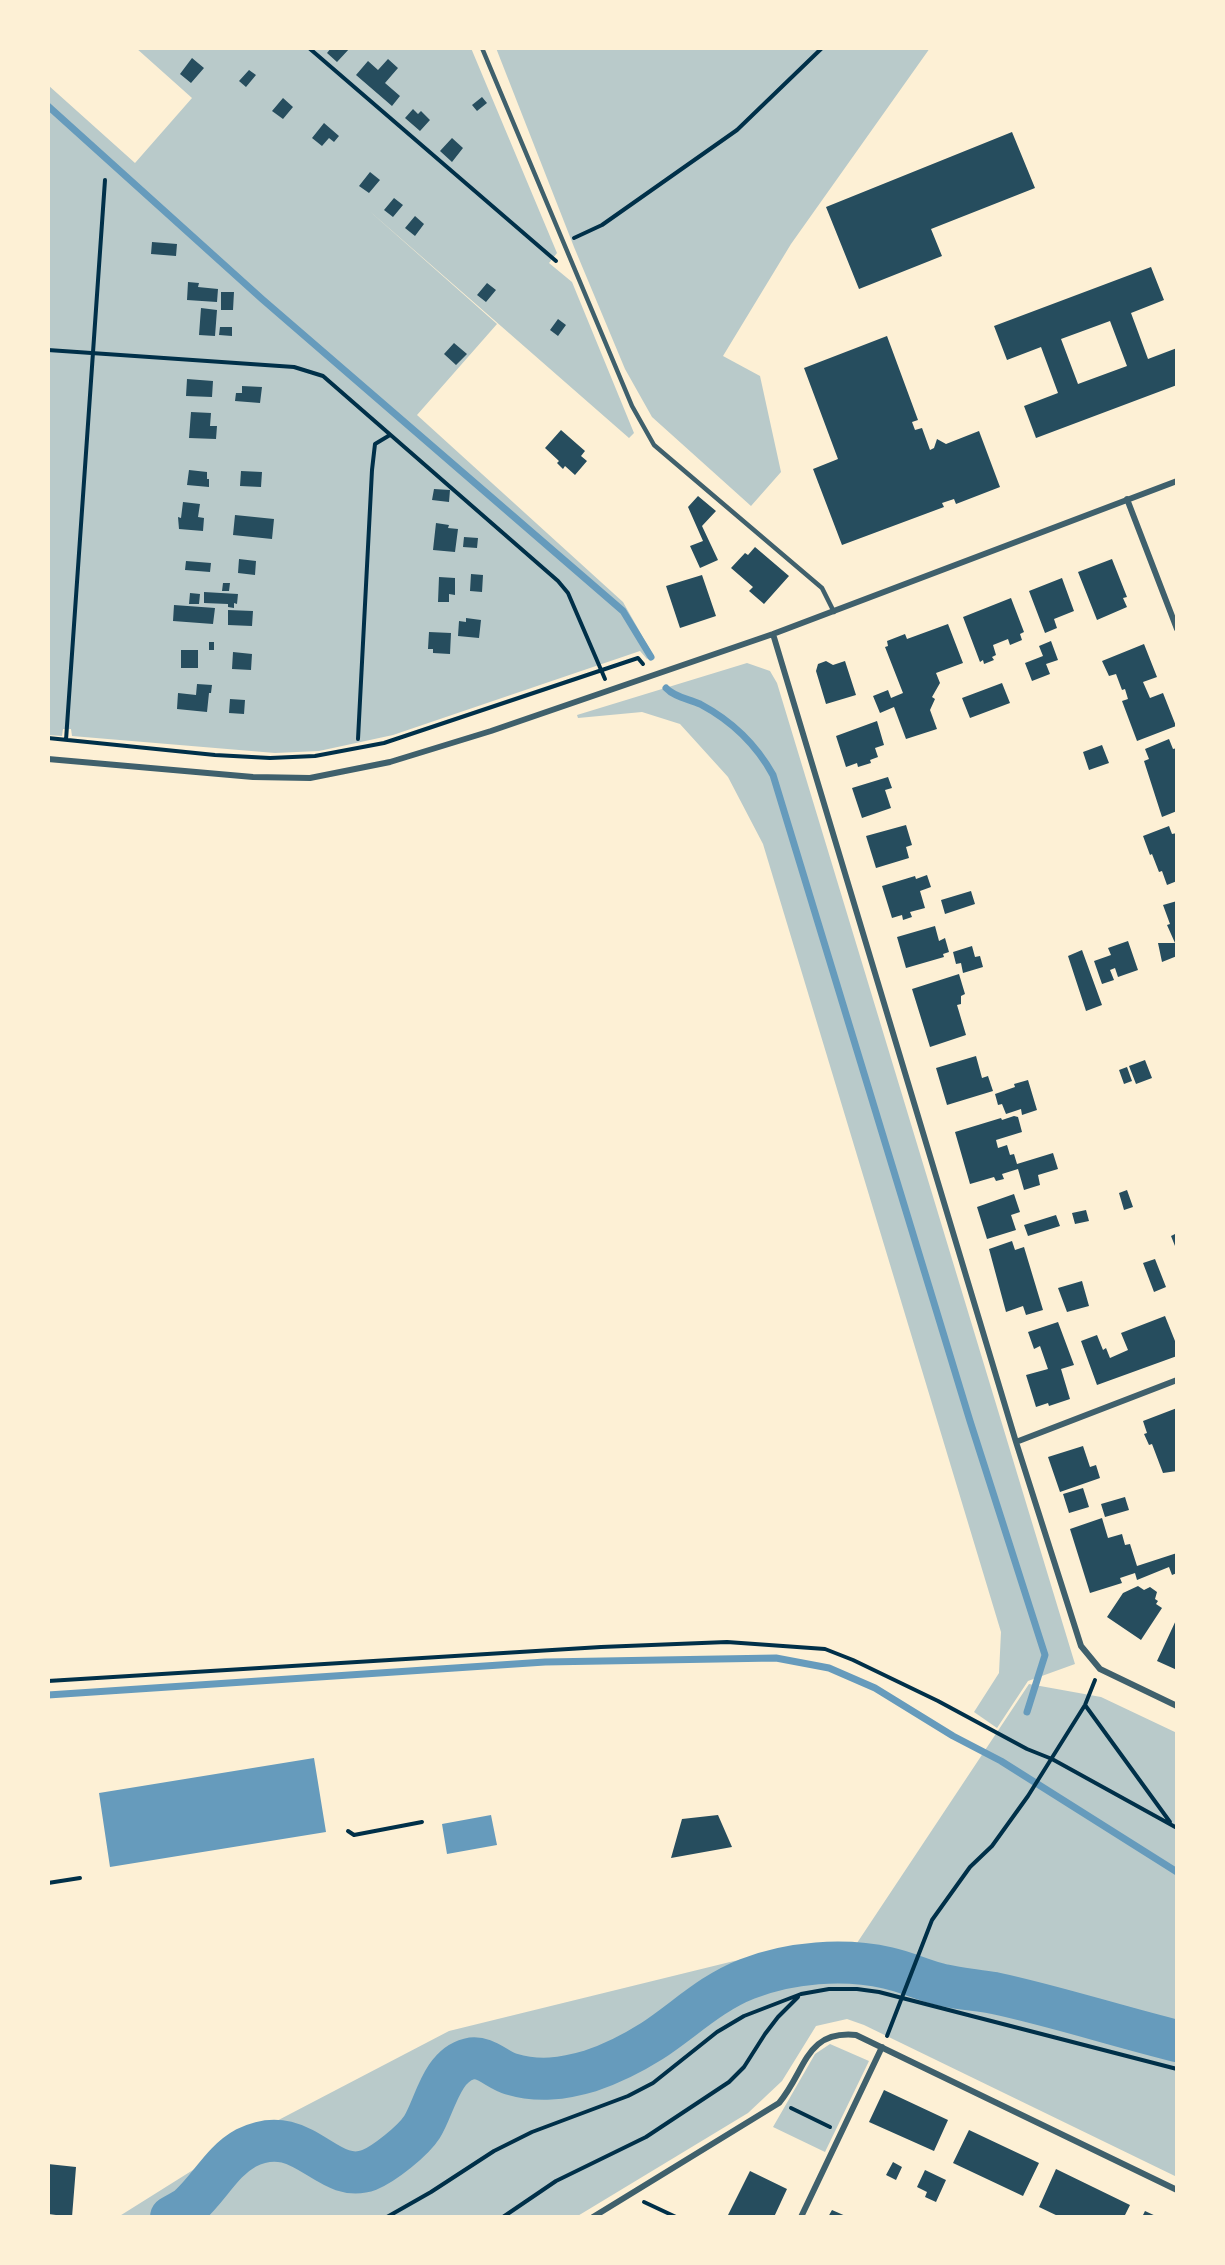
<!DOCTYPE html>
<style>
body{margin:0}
#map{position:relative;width:1225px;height:2265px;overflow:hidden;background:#fdf0d5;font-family:"Titillium Web",sans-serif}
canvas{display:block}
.frame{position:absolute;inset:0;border:50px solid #fdf0d5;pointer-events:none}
</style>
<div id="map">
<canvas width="1225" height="2265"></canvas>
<div class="frame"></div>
</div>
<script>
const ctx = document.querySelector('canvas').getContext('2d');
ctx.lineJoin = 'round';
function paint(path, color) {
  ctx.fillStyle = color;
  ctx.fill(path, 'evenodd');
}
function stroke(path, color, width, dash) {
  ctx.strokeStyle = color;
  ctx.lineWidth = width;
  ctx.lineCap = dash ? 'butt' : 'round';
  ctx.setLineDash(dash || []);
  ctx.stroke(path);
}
paint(new Path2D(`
 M136 48H471L557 253 549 263 572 282 634 433 629 438 366 208 497 324 417 415 623 602 653 655 647 659 640 651 393 735 319 751 275 753 72 736 71 729H63L62 736 48 735V85L135 163 192 98Z
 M496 48H930L791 244 723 356 760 376 781 472 751 506 652 417 625 369 574 247Z
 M747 663 770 671 777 683 1075 1664 1028 1681 997 1728 974 1712 999 1673 1001 1632 763 844 728 777 680 724 642 712 578 718 577 715Z
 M1029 1684 1101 1697 1177 1733V2177L864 2025 847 2019 816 2026 782 2081 748 2113 576 2217H118L244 2138 449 2031 734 1961 857 1943Z
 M830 2044 869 2061 825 2152 773 2127 815 2054Z`), '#b9caca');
paint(new Path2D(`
 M314 1758 326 1832 110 1867 99 1793Z
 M491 1815 497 1845 447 1854 442 1824Z`), '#669bbc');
stroke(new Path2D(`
 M48 106 262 299 623 611 651 657
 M666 688C674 697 689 699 700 704 732 721 756 744 773 775L970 1421 1045 1655 1027 1712
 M48 1695 545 1662 776 1658 829 1668 875 1688 953 1736 1001 1761 1177 1872`), '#669bbc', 7);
stroke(new Path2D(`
 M171 2217C177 2213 185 2210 190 2205 210 2187 222 2161 246 2148 303 2119 326 2186 369 2170 384 2164 413 2141 422 2127 435 2106 441 2066 469 2059 485 2055 497 2070 511 2074 538 2082 563 2079 590 2071 611 2064 633 2053 652 2041 684 2020 711 1993 747 1979 790 1962 844 1958 888 1968 907 1972 924 1981 943 1985 960 1989 977 1990 994 1993 1055 2006 1116 2026 1177 2041`), '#669bbc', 42);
paint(new Path2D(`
 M331 48H350L337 62 327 53Z
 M192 58 204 68 191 83 180 74Z
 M388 59 398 68 385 83 400 96 392 106 356 75 368 61 378 70Z
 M249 70 256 75 246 87 239 81Z
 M482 97 487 103 477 111 472 105Z
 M283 98 293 107 283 119 272 111Z
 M413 109 418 114 421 111 430 120 420 131 405 118Z
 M324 123 339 136 334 142 329 138 322 146 312 138Z
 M1012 132 1035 188 931 229 942 256 859 289 826 207Z
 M452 138 463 148 452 162 440 151Z
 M370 172 380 180 369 193 359 186Z
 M394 198 403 205 393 217 384 210Z
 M415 216 424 224 415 236 405 228Z
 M152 242 177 244 176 256 151 254Z
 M1151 267 1164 300 1131 313 1148 359 1177 348V385L1036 438 1024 406 1058 393 1041 347 1007 360 994 326ZM1110 321 1127 366 1078 384 1061 339Z
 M188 282 199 283 198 287 218 289 217 302 187 300Z
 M487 283 496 290 486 302 477 295Z
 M221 292H234L233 310H221Z
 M201 308 217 310 215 336 199 335Z
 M558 319 566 325 558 336 550 330Z
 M220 327H232V336L219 335Z
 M887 336 918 420 912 422 915 430 922 428 930 450 934 448 937 439 946 444 979 431 1000 487 956 504 954 499 942 503 944 507 842 545 813 469 838 459 804 368Z
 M454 343 467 354 456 365 444 354Z
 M187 379 213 381 212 397 186 396Z
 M242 386 262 387 260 403 235 401 236 393H242Z
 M191 412 211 413 210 426H217L216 439 189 438Z
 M561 430 585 451 581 456 587 461 575 475 565 466 563 469 557 463 559 461 545 448Z
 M189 470 207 472V479H209V487L187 485Z
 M241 471 262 472 261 487 240 486Z
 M434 489 450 490 449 502 432 500Z
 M698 496 716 511 702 526 718 560 700 568 690 546 703 541 688 507Z
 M183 502 200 504 198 517 204 518 203 531 179 529 178 517 181 518Z
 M235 515 274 519 272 539 233 535Z
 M436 523 449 525 448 528 458 529 455 552 433 550Z
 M464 537 478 538 477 548 463 547Z
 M755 547 789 576 764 604 749 591 753 587 731 568 745 553 748 555Z
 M239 559 256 561 255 575 238 573Z
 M1112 559 1127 597 1123 598 1127 607 1097 620 1078 572Z
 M186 561 211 563 210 572 185 570Z
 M471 574 483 575 482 592 470 591Z
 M702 575 716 616 680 628 666 586Z
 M439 577 455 578V595L449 594V602H438Z
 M1062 578 1074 611 1054 619 1057 628 1045 633 1029 591Z
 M223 583H230L229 591H222Z
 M204 592 238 594 237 604 234 603V608L228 607V604L204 603Z
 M190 593 200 594 199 604H189Z
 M1011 598 1024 632 1020 634 1022 640 1010 645 1008 639 993 645 996 655 992 657 994 660 984 664 983 660 980 662 963 617Z
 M174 605 215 608 213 624 173 621Z
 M228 610 253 611 252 626 228 625Z
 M466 618 481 620 479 638 458 636 459 621 466 622Z
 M948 624 963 663 936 673 940 683 932 697 935 699 930 710 937 729 906 739 894 707 880 713 873 696 888 690 891 698 903 693 885 647 888 646 887 641 905 634 907 639Z
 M429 632 451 633 450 654 433 653V649H428Z
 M1051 641 1058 660 1046 664 1050 674 1032 681 1025 663 1043 656 1039 646Z
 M209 642H214V650H209Z
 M1144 644 1157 677 1143 682 1150 698 1163 693 1176 726 1137 741 1122 701 1128 699 1125 689 1122 690 1116 674 1109 676 1102 661Z
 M181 650H198V668H181Z
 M233 652 252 654 251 670 232 669Z
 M826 661 833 665 845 661 856 695 826 704 816 671 818 664Z
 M1002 683 1010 703 970 718 962 698Z
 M197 684 212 685 211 693H209L207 712 177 709 178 693 196 695Z
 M230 699 245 700 244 714 229 713Z
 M877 721 884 745 875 748 878 757 870 760 871 763 858 767 857 763 846 767 836 736Z
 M1169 739 1173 749 1177 748V811L1162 817 1144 761 1149 759 1145 749Z
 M1102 745 1109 763 1089 770 1083 752Z
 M888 777 892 788 885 790 891 808 862 818 852 788Z
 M906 825 912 845 906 847 909 858 876 868 866 836Z
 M1169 826 1172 834 1177 833V881L1167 885 1162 871 1159 872 1152 854 1150 855 1143 836Z
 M927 875 931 887 920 891 925 908 910 912 912 917 903 920 902 915 892 918 882 886 915 876 916 879Z
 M971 891 975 904 945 914 941 900Z
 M1177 901V956L1162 962 1158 943H1175L1167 925 1170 924 1163 905Z
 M935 926 939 941 945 938 949 952 943 954 944 957 906 968 897 937Z
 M1128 941 1138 970 1118 977 1115 968 1110 970 1114 980 1102 984 1094 961 1111 955 1108 948Z
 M972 946 975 957 980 956 983 967 963 973 961 963 956 964 953 952Z
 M1082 950 1102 1005 1086 1011 1068 956Z
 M959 974 965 994 961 996V1004L957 1005 966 1035 930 1047 912 989Z
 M976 1056 982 1078 988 1076 993 1091 947 1105 936 1068Z
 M1145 1060 1152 1078 1136 1084 1129 1066Z
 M1127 1067 1132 1081 1124 1084 1119 1070Z
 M1028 1080 1037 1110 1022 1115 1021 1109 1006 1114 1002 1104 998 1105 995 1094 1015 1087 1014 1084Z
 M1014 1116 1018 1117 1022 1132 996 1140 998 1148 1007 1145 1010 1155 1014 1154 1017 1164 1053 1153 1058 1169 1038 1175 1040 1185 1024 1190 1018 1169 1002 1174 1004 1179 996 1181 994 1177 970 1184 955 1132 1001 1118 1002 1120Z
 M1127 1190 1133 1207 1124 1210 1119 1193Z
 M1014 1194 1020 1212 1011 1215 1016 1230 987 1239 977 1207Z
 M1086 1210 1089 1221 1075 1224 1072 1213Z
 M1056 1215 1060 1226 1028 1236 1024 1225Z
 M1177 1233V1245L1175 1246 1171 1236Z
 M1012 1241 1015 1250 1024 1247 1043 1310 1026 1315 1023 1306 1006 1312 989 1249Z
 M1155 1259 1166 1287 1154 1292 1143 1263Z
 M1082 1281 1089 1306 1067 1312 1058 1288Z
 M1165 1316 1177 1346V1356L1097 1385 1081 1341 1097 1335 1103 1350 1106 1348 1110 1358 1128 1350 1121 1333Z
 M1058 1322 1074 1365 1061 1369 1070 1399 1049 1406 1048 1403 1036 1407 1026 1375 1048 1369 1040 1346 1034 1349 1028 1332Z
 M1177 1408V1428L1175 1429 1177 1434V1471L1163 1473 1152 1444 1149 1445 1144 1434 1147 1433 1143 1421Z
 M1083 1446 1090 1467 1096 1465 1100 1478 1060 1492 1048 1457Z
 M1083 1488 1089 1507 1069 1513 1063 1494Z
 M1125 1497 1129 1510 1105 1517 1101 1504Z
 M1102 1518 1108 1538 1122 1534 1125 1545 1130 1544 1137 1566 1177 1553V1573L1172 1575 1169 1567 1137 1580 1135 1573 1120 1578 1122 1583 1090 1593 1070 1529Z
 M1138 1586 1144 1590 1150 1587 1157 1592 1155 1599 1158 1601 1156 1604 1162 1608 1141 1640 1107 1617 1123 1593Z
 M1177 1618V1670L1157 1661Z
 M718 1815 732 1847 671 1858 682 1819Z
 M884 2090 948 2120 934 2151 869 2122Z
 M969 2130 1039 2163 1023 2196 953 2163Z
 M893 2162 902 2167 896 2180 886 2175Z
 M48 2164 76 2167 72 2217 48 2214Z
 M1056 2169 1130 2205 1124 2217H1060L1039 2207Z
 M925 2170 946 2180 936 2202 925 2197 927 2192 917 2187Z
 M750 2171 787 2189 774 2217H727Z
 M832 2210 848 2217H828Z
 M1145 2211 1158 2217H1142Z`), '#264d5e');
stroke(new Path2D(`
 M309 48 556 261
 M574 238 602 225 737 130 822 48
 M48 350 294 367 323 376 558 581 568 593 605 679
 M48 738 215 755 270 758 315 756 384 743 638 658 643 664
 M358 739 372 470 375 444 390 435
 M66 740 105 180
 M48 1681 601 1647 727 1642 825 1649 853 1660 938 1701 1027 1749 1052 1759 1177 1828
 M1085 1705 1170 1822
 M348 1831 354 1835 422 1822
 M48 1883 80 1878
 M887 2036 932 1920 970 1867 992 1846 1028 1796 1085 1705 1095 1680
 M791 2108 830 2127
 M644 2202 676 2217
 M387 2217 431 2192 494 2151 532 2132 628 2096 653 2083 717 2032 744 2016 801 1994 829 1989H857L879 1992 1177 2069
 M503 2217 556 2181 646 2137 729 2082 744 2067 765 2034 778 2017 798 1997`), '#003049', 4);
stroke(new Path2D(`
 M482 48 632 406 654 445 822 588 834 612`), '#3f606c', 4.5);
stroke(new Path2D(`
 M1127 499 1177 629
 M773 634 1016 1442 1081 1646 1100 1669 1177 1706
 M48 759 253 777 310 778 390 762 491 731 773 634 1177 481
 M1016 1442 1177 1380
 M593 2217 779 2103C806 2071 805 2030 856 2035L1177 2190
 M801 2217 882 2047`), '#3f606c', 6);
</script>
